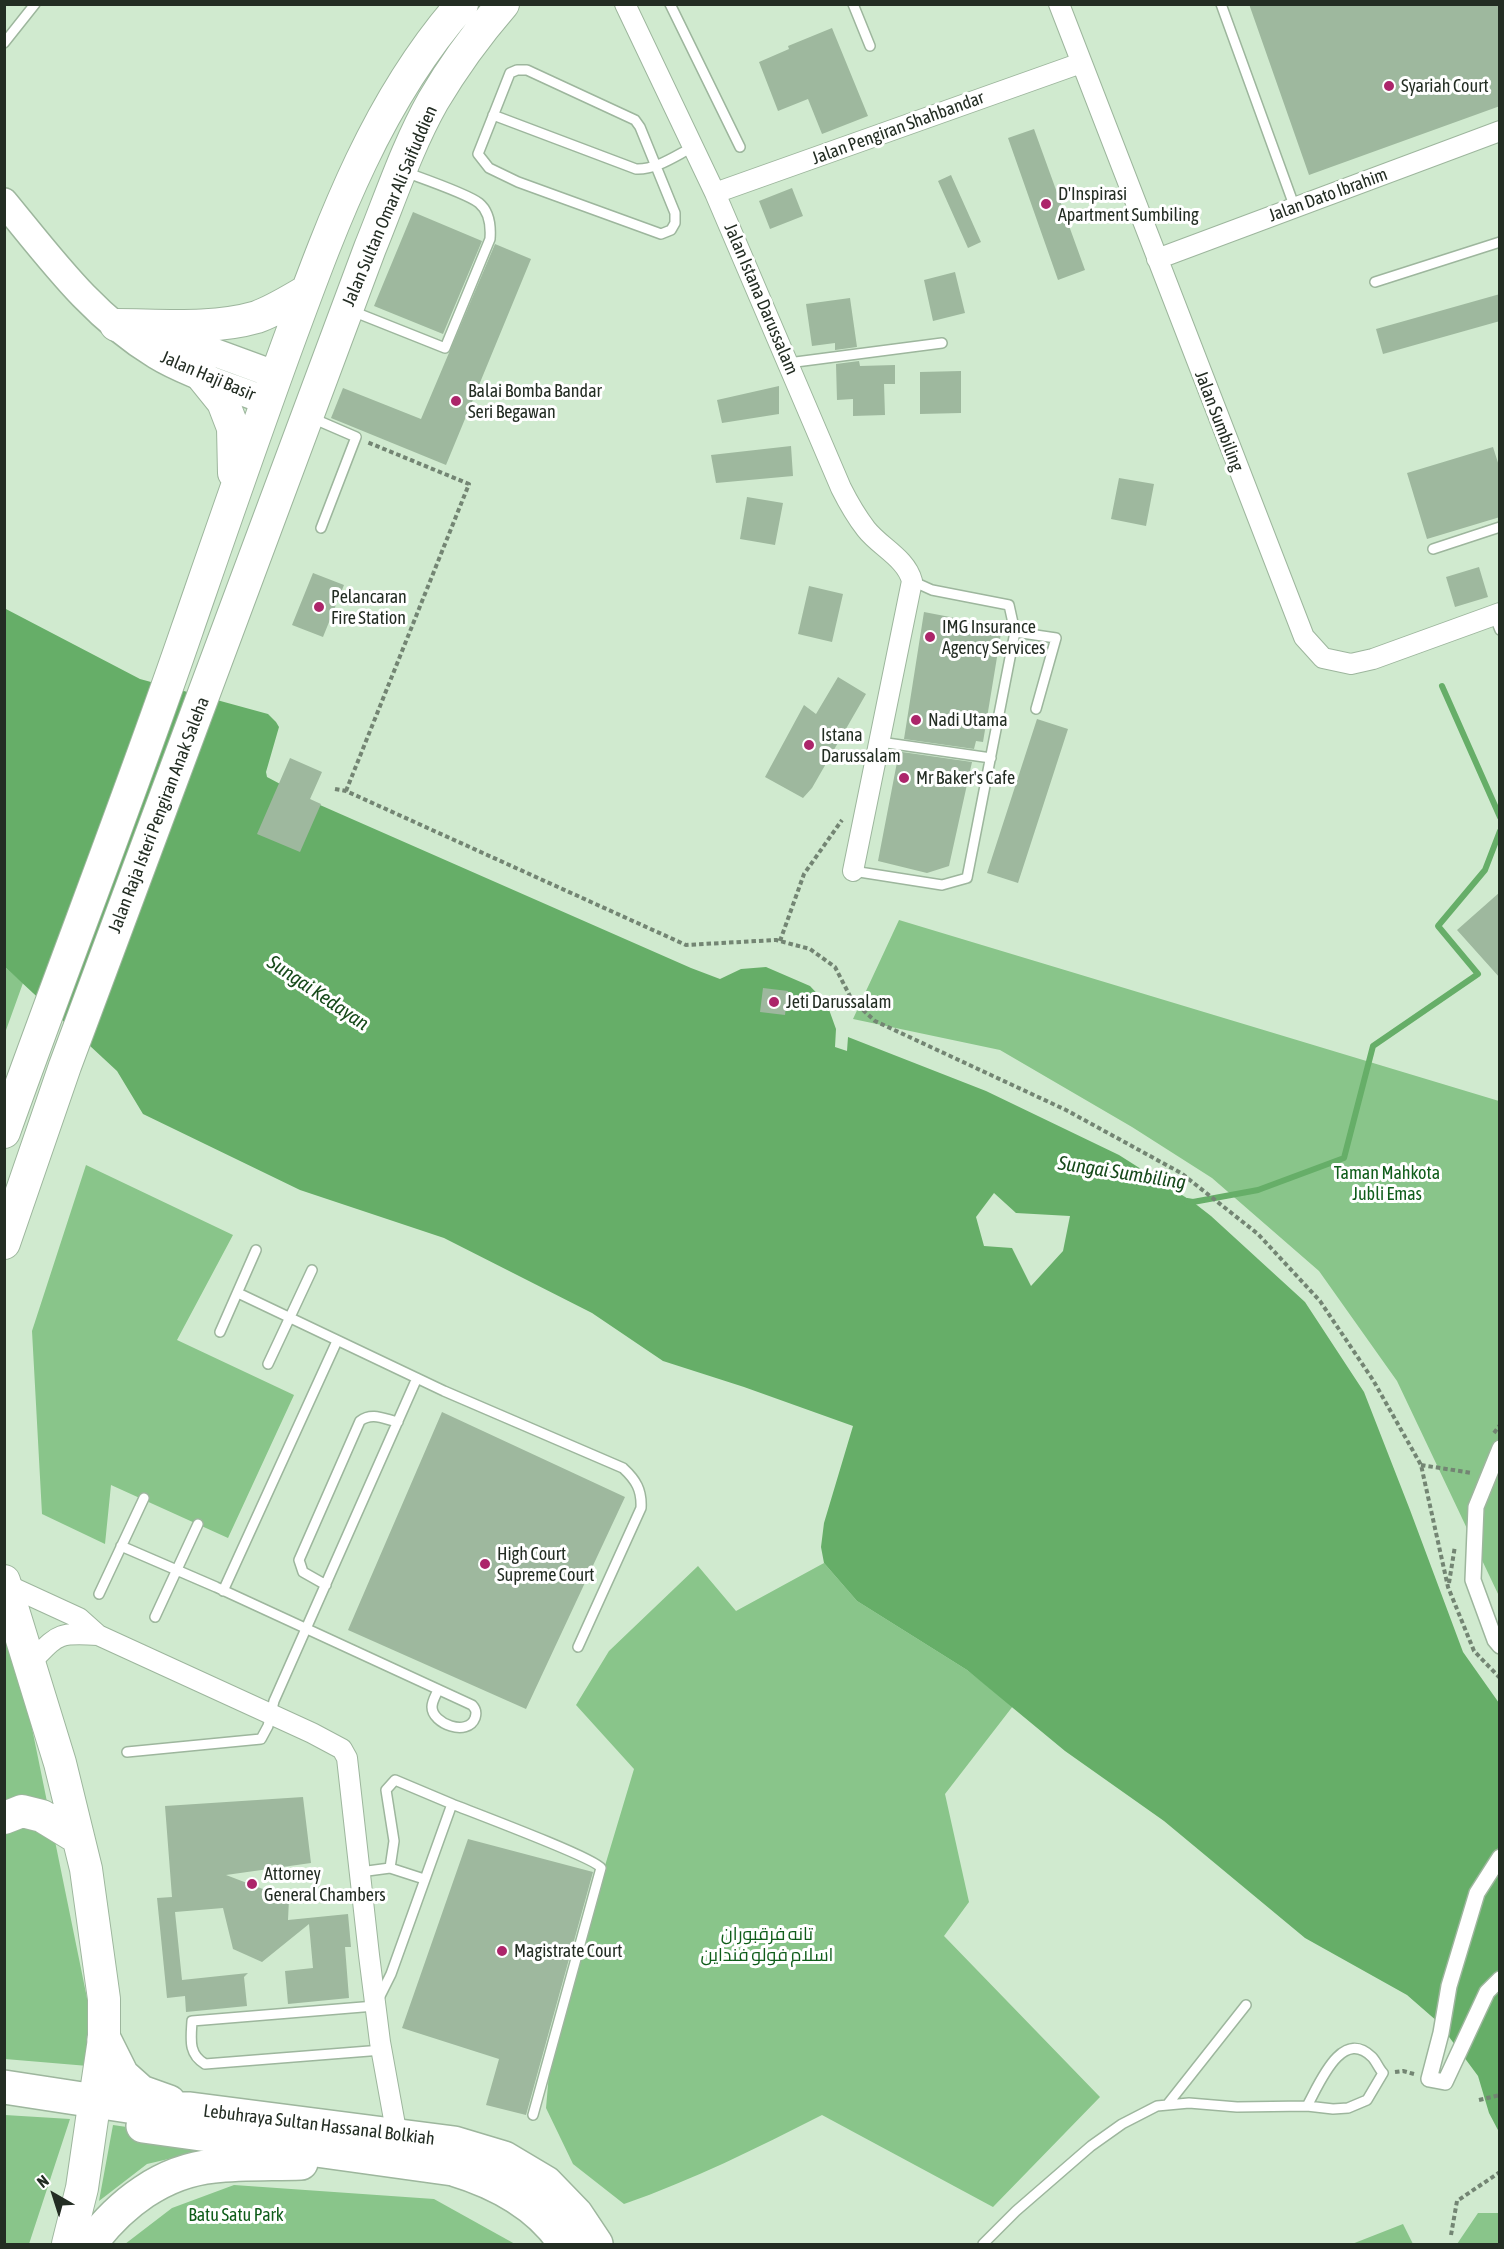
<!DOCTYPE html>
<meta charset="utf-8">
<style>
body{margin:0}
#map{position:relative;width:1504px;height:2249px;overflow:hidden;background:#d0eacf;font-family:"Asap Condensed",sans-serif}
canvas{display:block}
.frame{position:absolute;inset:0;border:6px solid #232d23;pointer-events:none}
.north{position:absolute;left:24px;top:2165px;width:60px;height:60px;-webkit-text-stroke:4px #fff;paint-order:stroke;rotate:321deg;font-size:16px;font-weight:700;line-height:24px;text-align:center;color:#232d23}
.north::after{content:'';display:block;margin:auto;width:21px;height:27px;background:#232d23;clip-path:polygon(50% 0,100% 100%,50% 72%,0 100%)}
</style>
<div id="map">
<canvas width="1504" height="2249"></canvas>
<div class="frame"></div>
<div class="north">N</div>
</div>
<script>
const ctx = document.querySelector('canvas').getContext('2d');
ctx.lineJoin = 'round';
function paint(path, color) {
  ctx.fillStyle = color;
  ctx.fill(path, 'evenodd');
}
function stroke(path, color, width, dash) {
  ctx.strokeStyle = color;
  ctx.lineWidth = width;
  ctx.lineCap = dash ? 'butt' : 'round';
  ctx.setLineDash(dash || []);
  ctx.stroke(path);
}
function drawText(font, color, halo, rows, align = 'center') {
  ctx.font = font + ' "Asap Condensed",Cairo,sans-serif';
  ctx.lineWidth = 6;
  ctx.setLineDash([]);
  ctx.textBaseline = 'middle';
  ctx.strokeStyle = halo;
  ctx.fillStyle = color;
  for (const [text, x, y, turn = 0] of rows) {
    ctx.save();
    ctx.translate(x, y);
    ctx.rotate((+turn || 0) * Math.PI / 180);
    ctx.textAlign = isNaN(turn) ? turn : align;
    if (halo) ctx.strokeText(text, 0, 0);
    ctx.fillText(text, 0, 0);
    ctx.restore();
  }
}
paint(new Path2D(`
 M899 920 1499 1101V1596L1397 1381 1319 1271 1212 1178 1132 1127 1000 1050 853 1019Z
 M5 967 23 983 5 1033Z
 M86 1165 233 1235 177 1340 294 1395 228 1538 111 1485 105 1544 42 1514 32 1331Z
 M824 1563 857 1601 967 1670 1013 1706 945 1794 969 1902 944 1936 1100 2097 993 2207 822 2115C757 2148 693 2180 624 2204L573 2164 546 2108 550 2062 574 1969 634 1769 576 1705 609 1651 698 1566 736 1611Z
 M4 1626 12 1630 88 2003V2066L5 2059Z
 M5 2115 70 2119 29 2244H5Z
 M113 2125 237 2143 147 2164 99 2201Z
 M234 2185 434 2199 515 2244H125L172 2208Z
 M1478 2213H1499V2244H1457Z
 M1403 2224 1413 2244H1352Z`), '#89c58a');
paint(new Path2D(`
 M4 608 140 679 268 714 276 722 279 727 266 772 267 777 320 805 691 968 720 979 741 969 766 967 810 986 827 1004 836 1029 835 1047 847 1051 848 1037 986 1091 1119 1155 1193 1202 1211 1216 1305 1302 1364 1392 1410 1510 1463 1652 1499 1703V2132L1489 2113 1478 2076 1438 2022 1407 1995 1305 1938 1164 1821 1065 1751 967 1670 857 1601 824 1563 821 1547 824 1523 853 1426 744 1387 663 1361 592 1313 444 1238 300 1190 143 1114 117 1071 5 967ZM994 1193 1016 1213 1070 1216 1063 1251 1031 1286 1012 1248 984 1246 976 1217Z`), '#66ae68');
stroke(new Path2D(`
 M1442 686 1500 817
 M1187 1201 1193 1202 1258 1190 1344 1158 1373 1046 1478 974 1438 926 1485 870 1500 831`), '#66ae68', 6);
paint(new Path2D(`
 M1249 4H1500V106L1309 175Z
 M832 28 868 116 822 134 808 99 778 111 759 62 789 49 788 46Z
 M1034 129 1085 270 1058 280 1008 138Z
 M951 175 981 242 968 248 938 181Z
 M792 188 803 216 770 229 759 201Z
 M413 212 482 241 443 334 374 306Z
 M495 244 531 259 446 465 331 418 343 388 421 419Z
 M955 272 965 313 933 321 924 280Z
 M1500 294V321L1383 354 1376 329Z
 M850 298 857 347 835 350V343L812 346 806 304Z
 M859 361 860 366 895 365V384H884L885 415 853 416V399L837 400 836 364Z
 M961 371V413L920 414V372Z
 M779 386V414L722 423 717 400Z
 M791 446 793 476 716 483 711 455Z
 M1493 447 1500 469V517L1427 539 1407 473Z
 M1119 478 1154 484 1146 526 1111 519Z
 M747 497 783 503 775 545 740 539Z
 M1479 567 1488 597 1455 607 1446 577Z
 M313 573 344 585 323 637 292 625Z
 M809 586 843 594 832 642 798 634Z
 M924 612 1002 627 983 742 976 741 974 749 904 739Z
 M838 677 866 694 812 788 803 798 765 777 804 705 816 714Z
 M1037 719 1068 729 1018 883 987 873Z
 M902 752 972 762 949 866 927 873 878 861 898 757H901Z
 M290 758 322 772 310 799 321 804 300 852 257 834Z
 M1500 892V978L1457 930Z
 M763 988 788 991 785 1015 760 1012Z
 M442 1412 625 1497 526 1709 348 1630Z
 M303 1797 311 1863 226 1875 289 1899 288 1920 348 1914 351 1947H345L349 1998 288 2004 285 1971 313 1968 309 1924 262 1962 233 1949 223 1908 175 1912 182 1980 248 1973 244 1977 247 2006 186 2012 185 1996 167 1998 157 1898 172 1897 165 1806Z
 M468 1839 593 1872 526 2115 486 2105 499 2059 402 2028Z`), '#9eb89e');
const service = new Path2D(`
 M670 4 740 147
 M853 4 870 46
 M1221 4 1295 208
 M4 43 35 4
 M517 70H527L635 120 640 127 675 213V223L671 230 661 234 518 182 489 168 478 154 510 73Z
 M493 115 636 169C656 170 675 156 693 147
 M1375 282 1500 242
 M352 311 445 348 490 239C491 226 490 212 479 203 468 194 421 178 405 172
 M788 363 942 343
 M312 418 356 437 321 528
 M1433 549 1500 527
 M1494 615 1500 630
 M1015 632 1056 638 1036 709
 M880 742 991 758
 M853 871 942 885 967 878 1015 632 1009 605 932 590 912 581
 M238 1293 444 1391 623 1468C636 1480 642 1490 641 1508L578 1647
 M220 1332 256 1250
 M268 1364 312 1270
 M121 1546 216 1587 472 1705C476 1709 477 1712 475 1718 468 1737 432 1724 432 1707 432 1701 436 1695 438 1690
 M326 1585 303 1572 299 1560 360 1421C372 1412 384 1419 398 1422
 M223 1591 337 1341
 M99 1594 144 1498
 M155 1617 198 1524
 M127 1752 261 1739 268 1726 274 1701 417 1378
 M452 1804C472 1812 595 1858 601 1868L533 2115
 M360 1872 390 1868
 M382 2050 205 2064C188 2054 191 2039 192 2021L375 2006 391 1974 452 1804 395 1780 386 1790 394 1841 390 1868 424 1879
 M1167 2105 1246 2005
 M983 2244 1016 2211 1091 2146 1122 2124 1157 2106 1189 2103 1237 2107 1307 2106 1333 2109 1348 2108 1367 2100 1383 2073C1379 2069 1376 2061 1372 2057 1341 2027 1319 2085 1307 2106`);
const pedestrian = new Path2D(`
 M1500 1448 1476 1507 1473 1580 1495 1640 1500 1646
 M1500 1857 1477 1893 1449 1986 1441 2033 1429 2079 1445 2082 1487 1992 1500 1979`);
const minor = new Path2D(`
 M625 4 715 193 841 488C848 502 856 516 866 529 880 547 906 558 912 581L853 871
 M1059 4 1304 637 1323 658 1351 664 1373 659 1500 613
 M715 193 1081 63
 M1157 259 1500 131
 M5 1584 79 1618 98 1635 312 1733 342 1749 347 1758 369 1955 380 2042 397 2136
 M29 1664C58 1635 55 1632 98 1635`);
const secondary = new Path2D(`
 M4 202C51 259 92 316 156 355 187 374 232 387 267 401
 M149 332 167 335 276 375`);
const primary = new Path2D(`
 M116 325C161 325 212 330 257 317 274 311 291 300 307 291
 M202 376 223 402 233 428 234 473
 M4 1132C64 964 129 799 187 630 221 532 255 433 291 335 334 218 378 99 462 4
 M4 1243 65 1066 370 248C390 199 407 147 433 101 453 67 477 34 503 4
 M4 1581 60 1763 86 1869 104 1999V2039L92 2119 82 2188 68 2244
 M4 1818 22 1811 42 1816 78 1838`);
const motorway = new Path2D(`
 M104 2039 122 2075 141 2092 169 2102
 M4 2087 141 2108 190 2109 454 2143 504 2158 546 2183 576 2214 596 2244
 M143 2126 453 2169C496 2182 540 2205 565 2244
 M90 2244C120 2204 162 2171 214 2166 242 2163 272 2164 301 2163`);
stroke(service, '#9db69d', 12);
stroke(pedestrian, '#9db69d', 18);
stroke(minor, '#9db69d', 22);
stroke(secondary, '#9db69d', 30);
stroke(primary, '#9db69d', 34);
stroke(motorway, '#9db69d', 36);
stroke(new Path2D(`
 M335 789 346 791 686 945 776 940 810 949 835 967 852 1000 875 1021 1066 1110 1181 1173 1258 1234 1320 1301 1373 1380 1421 1465 1448 1587 1474 1651 1500 1678
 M346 791 469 484 367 442
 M780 941 804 874 842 820
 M1494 1433 1500 1425
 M1421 1465 1472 1473
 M1449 1583 1455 1546
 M1395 2072 1403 2071 1414 2074
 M1479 2100 1500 2095
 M1451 2235 1457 2201 1500 2172`), '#738573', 4, [4.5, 3]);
stroke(service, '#fff', 9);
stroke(pedestrian, '#fff', 15);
stroke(minor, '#fff', 20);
stroke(secondary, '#fff', 27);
stroke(primary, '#fff', 32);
stroke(motorway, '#fff', 33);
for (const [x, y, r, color] of [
 [1389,86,6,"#ac256a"],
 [1046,204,6,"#ac256a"],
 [456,401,6,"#ac256a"],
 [319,607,6,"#ac256a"],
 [930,637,6,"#ac256a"],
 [916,720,6,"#ac256a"],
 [809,745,6,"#ac256a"],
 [904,778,6,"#ac256a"],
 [774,1002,6,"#ac256a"],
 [485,1564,6,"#ac256a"],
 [252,1884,6,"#ac256a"],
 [502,1951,6,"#ac256a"]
]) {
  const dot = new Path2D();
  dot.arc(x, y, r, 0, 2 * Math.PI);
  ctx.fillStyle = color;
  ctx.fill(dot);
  stroke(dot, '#fff', 2);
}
drawText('18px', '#232d23', '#fff', [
 ["Syariah Court",1401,86],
 ["D'Inspirasi",1058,194],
 ["Apartment Sumbiling",1058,215],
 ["Balai Bomba Bandar",468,391],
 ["Seri Begawan",468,412],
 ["Pelancaran",331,597],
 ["Fire Station",331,618],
 ["IMG Insurance",942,627],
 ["Agency Services",942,648],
 ["Nadi Utama",928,720],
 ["Istana",821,735],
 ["Darussalam",821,756],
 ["Mr Baker's Cafe",916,778],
 ["Jeti Darussalam",786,1002],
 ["High Court",497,1554],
 ["Supreme Court",497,1575],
 ["Attorney",264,1874],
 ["General Chambers",264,1895],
 ["Magistrate Court",514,1951]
], 'left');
drawText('18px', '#232d23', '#fff', [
 ["Jalan Pengiran Shahbandar",898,128,-20],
 ["Jalan Dato Ibrahim",1328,195,-20],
 ["Jalan Sultan Omar Ali Saifuddien",390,206,-67],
 ["Jalan Istana Darussalam",761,299,67],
 ["Jalan Haji Basir",208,376,23],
 ["Jalan Sumbiling",1219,421,69],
 ["Jalan Raja Isteri Pengiran Anak Saleha",159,815,-69],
 ["Lebuhraya Sultan Hassanal Bolkiah",319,2125,7]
]);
drawText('18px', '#0f5d1a', '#fff', [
 ["Taman Mahkota",1387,1173],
 ["Jubli Emas",1387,1194],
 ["تانه فرقبوران",767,1934],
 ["اسلام فولو فنداين",767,1955],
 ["Batu Satu Park",236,2215]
]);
drawText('italic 20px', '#174a1b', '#fff', [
 ["Sungai Kedayan",318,993,34],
 ["Sungai Sumbiling",1122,1173,9]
]);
</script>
